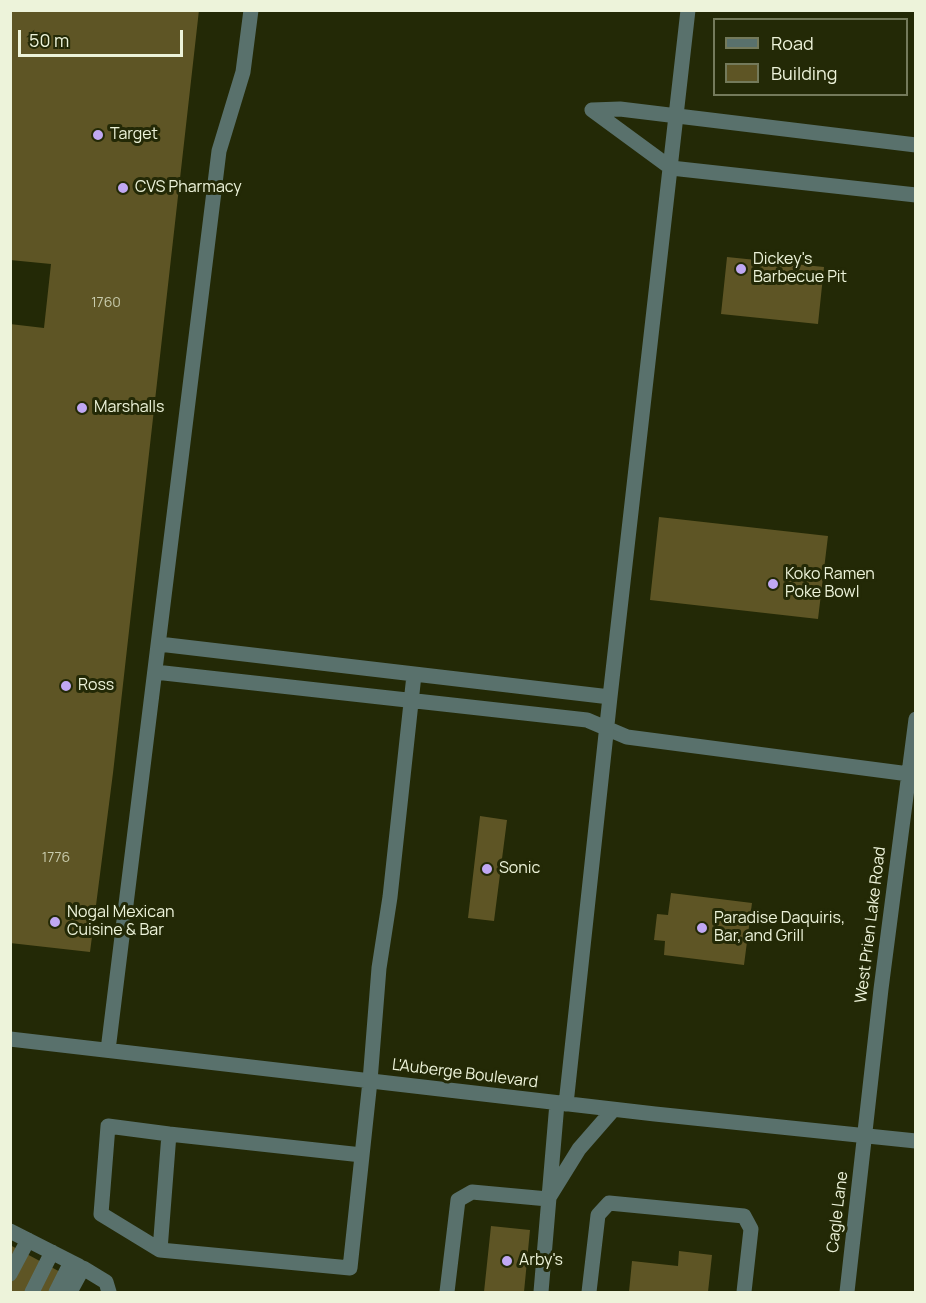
<!DOCTYPE html>
<style>
body{margin:0}
#map{position:relative;width:926px;height:1303px;overflow:hidden;background:#232906;font-family:Manrope,sans-serif}
canvas{display:block}
.frame{position:absolute;inset:0;border:12px solid #edf3da;pointer-events:none}
.legend{position:absolute;left:713px;top:18px;width:195px;height:78px;box-sizing:border-box;background:#232906;border:2px solid #747a5b;margin:0;padding:8px 10px;list-style:none;font-size:18px;color:#edf3da}
.legend li{display:flex;align-items:center;gap:12px;height:30px}
.legend b{width:30px;border:2px solid #747a5b}
.scale{position:absolute;left:18px;top:30px;width:165px;height:27px;box-sizing:border-box;border:3px solid #edf3da;border-top:0;padding-left:8px;font-size:18px;line-height:21px;white-space:nowrap;color:#edf3da;-webkit-text-stroke:4px #232906;paint-order:stroke}
</style>
<div id="map">
<canvas width="926" height="1303"></canvas>
<div class="frame"></div>
<ul class="legend">
<li><b style="height:8px;background:#59716c"></b>Road</li>
<li><b style="height:16px;background:#5e5525"></b>Building</li>
</ul>
<div class="scale">50 m</div>
</div>
<script>
const ctx = document.querySelector('canvas').getContext('2d');
ctx.lineJoin = 'round';
function paint(path, color) {
  ctx.fillStyle = color;
  ctx.fill(path, 'evenodd');
}
function stroke(path, color, width, dash) {
  ctx.strokeStyle = color;
  ctx.lineWidth = width;
  ctx.lineCap = dash ? 'butt' : 'round';
  ctx.setLineDash(dash || []);
  ctx.stroke(path);
}
function drawText(font, color, halo, rows, align = 'center') {
  ctx.font = font + ' Manrope,sans-serif';
  ctx.lineWidth = 6;
  ctx.setLineDash([]);
  ctx.textBaseline = 'middle';
  ctx.strokeStyle = halo;
  ctx.fillStyle = color;
  for (const [text, x, y, turn = 0] of rows) {
    ctx.save();
    ctx.translate(x, y);
    ctx.rotate((+turn || 0) * Math.PI / 180);
    ctx.textAlign = isNaN(turn) ? turn : align;
    if (halo) ctx.strokeText(text, 0, 0);
    ctx.fillText(text, 0, 0);
    ctx.restore();
  }
}
paint(new Path2D(`
 M10 10H199L113 773 90 952 10 943V324L44 328 51 264 10 260Z
 M727 257 824 267 818 324 721 314Z
 M659 517 828 536 818 619 650 600Z
 M480 816 507 820 494 921 468 918Z
 M671 893 752 903 744 965 664 955 665 941 654 940 657 914 668 915Z
 M491 1226 530 1230 524 1292H484Z
 M10 1245 79 1282 74 1292H10Z
 M679 1251 712 1255 708 1292H629L632 1261 678 1266Z`), '#5e5525');
stroke(new Path2D(`
 M592 110 671 168 916 195
 M592 110 620 109 916 145
 M159 644 610 697
 M155 672 587 720 627 737 909 774
 M10 1039 655 1114 916 1141
 M108 1050 219 151 243 72 251 10
 M566 1104 610 697 688 10
 M362 1155 169 1134 160 1250 350 1268 370 1081 379 968 390 897 414 675
 M10 1231 71 1262
 M160 1250 101 1214 108 1126 169 1134
 M10 1274 28 1240
 M32 1292 52 1252
 M56 1292 71 1262 79 1266
 M70 1292 83 1268 106 1282 109 1292
 M447 1292 458 1200 472 1192 548 1199 579 1149 613 1110
 M541 1292 557 1103
 M589 1292 598 1215 609 1203 744 1216 751 1229 744 1292
 M847 1292 881 989 916 719`), '#59716c', 15);
for (const [x, y, r, color] of [
 [98,135,6,"#c0a8f3"],
 [123,188,6,"#c0a8f3"],
 [741,269,6,"#c0a8f3"],
 [82,408,6,"#c0a8f3"],
 [773,584,6,"#c0a8f3"],
 [66,686,6,"#c0a8f3"],
 [487,869,6,"#c0a8f3"],
 [55,922,6,"#c0a8f3"],
 [702,928,6,"#c0a8f3"],
 [507,1261,6,"#c0a8f3"]
]) {
  const dot = new Path2D();
  dot.arc(x, y, r, 0, 2 * Math.PI);
  ctx.fillStyle = color;
  ctx.fill(dot);
  stroke(dot, '#232906', 2);
}
drawText('14px', '#c9ccad', null, [
 ["1760",106,303],
 ["1776",56,858]
]);
drawText('16px', '#edf3da', '#232906', [
 ["Target",110,135],
 ["CVS Pharmacy",135,188],
 ["Dickey's",753,260],
 ["Barbecue Pit",753,278],
 ["Marshalls",94,408],
 ["Koko Ramen",785,575],
 ["Poke Bowl",785,593],
 ["Ross",78,686],
 ["Sonic",499,869],
 ["Nogal Mexican",67,913],
 ["Cuisine & Bar",67,931],
 ["Paradise Daquiris,",714,919],
 ["Bar, and Grill",714,937],
 ["Arby's",519,1261]
], 'left');
drawText('16px', '#edf3da', '#232906', [
 ["West Prien Lake Road",871,925,-83],
 ["L'Auberge Boulevard",465,1074,7],
 ["Cagle Lane",838,1212,-83]
]);
</script>
